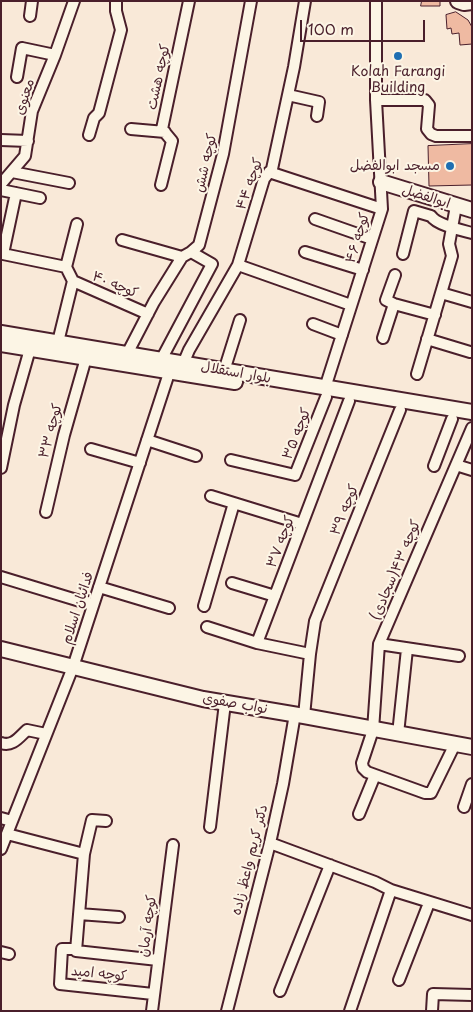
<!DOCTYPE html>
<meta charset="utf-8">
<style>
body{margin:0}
#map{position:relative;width:473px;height:1012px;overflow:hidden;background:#f9e9d8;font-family:"Playpen Sans",sans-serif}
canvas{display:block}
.frame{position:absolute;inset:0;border:2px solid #4a1f2b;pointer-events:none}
.scale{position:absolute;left:300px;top:20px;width:125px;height:22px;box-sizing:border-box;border:2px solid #4a1f2b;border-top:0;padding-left:6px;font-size:15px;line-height:18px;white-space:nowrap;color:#4a1f2b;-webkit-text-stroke:4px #fcf5e5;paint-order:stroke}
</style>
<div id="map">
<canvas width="473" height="1012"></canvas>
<div class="frame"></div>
<div class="scale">100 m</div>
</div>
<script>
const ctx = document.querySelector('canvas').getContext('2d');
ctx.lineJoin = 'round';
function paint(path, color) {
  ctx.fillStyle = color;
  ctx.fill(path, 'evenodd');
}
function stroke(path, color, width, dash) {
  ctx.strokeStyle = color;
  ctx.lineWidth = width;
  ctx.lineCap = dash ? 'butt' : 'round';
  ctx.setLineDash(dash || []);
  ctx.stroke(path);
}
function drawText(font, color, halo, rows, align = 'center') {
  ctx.font = font + ' "Playpen Sans","Playpen Sans Arabic",sans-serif';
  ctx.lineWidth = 4;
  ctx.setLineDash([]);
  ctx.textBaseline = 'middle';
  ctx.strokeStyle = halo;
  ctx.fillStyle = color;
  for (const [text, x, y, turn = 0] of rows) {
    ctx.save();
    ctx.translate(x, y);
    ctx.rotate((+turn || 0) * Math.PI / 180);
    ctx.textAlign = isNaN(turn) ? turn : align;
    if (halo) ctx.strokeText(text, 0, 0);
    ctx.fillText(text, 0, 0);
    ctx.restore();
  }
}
const building = new Path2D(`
 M422 1H440V6H421Z
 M456 12 468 20 472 27V44L460 45 459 33 452 34 451 28 447 29 446 15Z
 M472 144V185L429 186 428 146Z`);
paint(building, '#efbaa2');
stroke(building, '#4a1f2b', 1);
const street = new Path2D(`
 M30 16 32 1
 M17 77 22 48 55 55
 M288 95 319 102 317 116
 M376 100H425L429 105 427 129 431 134 436 136H472
 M131 129 165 132
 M89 135 94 118 99 113 121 30 116 11V1
 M1 140 28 141
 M12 172 69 183
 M269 172 382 209
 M1 184 25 156 32 111 55 55 74 1
 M161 185 172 141 162 129 189 1
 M1 190 40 198
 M16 193 3 254 66 267 73 281
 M315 219 372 239
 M122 240 182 257
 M305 252 363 270
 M403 254 414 211 431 216C437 225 461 230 472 233
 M238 265 351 305
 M66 267 77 224
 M441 293 472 302
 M394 304 386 300 395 275
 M313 324 342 335
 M383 338 394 304 435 315
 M427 339 470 352
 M58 342 73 281 148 314
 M127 354 154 302 182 257 191 252 199 245 223 154 251 1
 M161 360 212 264 191 252
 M183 364 189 350 238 265 264 179 272 169 294 67 305 1
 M224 371 240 320
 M417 374 452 256 449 244 456 206
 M325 388 382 209 376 100V1
 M147 440 196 456
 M91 449 140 463
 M231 460 295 475 326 397
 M456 465 472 470
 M434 466 452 419
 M1 468 14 405 30 349
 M211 496 302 524
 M46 512 64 435 86 358
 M1 577 93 605
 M232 583 275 596
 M99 587 169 608
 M204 606 234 503
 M207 627 257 643
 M379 644 459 656
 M310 654 257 643 349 401
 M304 716 310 654 315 621 400 410
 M398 734 407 649
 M1 743C13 747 19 737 27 730L46 734
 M455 744 431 793H425L367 772 363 768 362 763 373 730 379 644 472 428
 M464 807 472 784
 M359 814 375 775
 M1 818 12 821
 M106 821 92 820 84 854 76 951 158 960
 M210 827 225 703
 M7 834 84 854
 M270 843 375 882 391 890 472 915
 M1 849 73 667 171 367
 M79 914 119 917
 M76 949H62L60 984 153 994
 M1 952 9 954
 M399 980 429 903
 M280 991 330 865
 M152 1011 173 845
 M227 1011 270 843 283 784 295 714
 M350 1011 391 890
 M432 1011 433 994 472 995`);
const secondary = new Path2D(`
 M458 1 464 3 472 2
 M381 182 472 210
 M1 333 472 412
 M1 344 235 382
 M1 649 203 699 304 716 472 747`);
stroke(street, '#4a1f2b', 14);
stroke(secondary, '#4a1f2b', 18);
stroke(street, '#fcf5e5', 10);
stroke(secondary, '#fcf5e5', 14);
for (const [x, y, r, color] of [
 [398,56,5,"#1f6fb2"],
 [450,166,5,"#1f6fb2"]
]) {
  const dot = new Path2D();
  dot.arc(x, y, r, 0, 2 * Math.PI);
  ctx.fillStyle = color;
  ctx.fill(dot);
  stroke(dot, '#fcf5e5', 2);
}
drawText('14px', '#4a1f2b', '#fcf5e5', [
 ["Kolah Farangi",398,72],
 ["Building",398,88],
 ["مسجد ابوالفضل",440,166,"right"]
]);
drawText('14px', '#4a1f2b', '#fcf5e5', [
 ["کوچه هشت",159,77,-78],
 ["معنوی",25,97,-72],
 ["کوچه شش",206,163,-77],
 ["کوچه ۴۴",250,184,-70],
 ["ابوالفضل",426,197,18],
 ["کوچه ۴۶",358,238,-73],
 ["کوچه ۴۰",115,285,23],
 ["بلوار استقلال",236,373,10],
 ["کوچه ۳۳",51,431,-75],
 ["کوچه ۳۵",297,434,-68],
 ["کوچه ۳۹",345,510,-68],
 ["کوچه ۳۷",281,542,-69],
 ["کوچه ۴۳(سجادی)",396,570,-67],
 ["فدائیان اسلام",78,608,-72],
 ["نواب صفوی",235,704,10],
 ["دکتر کریم واعظ زاده",250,860,-76],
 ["کوچه آرمان",148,926,-82],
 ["کوچه امید",99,974,6]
]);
</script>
